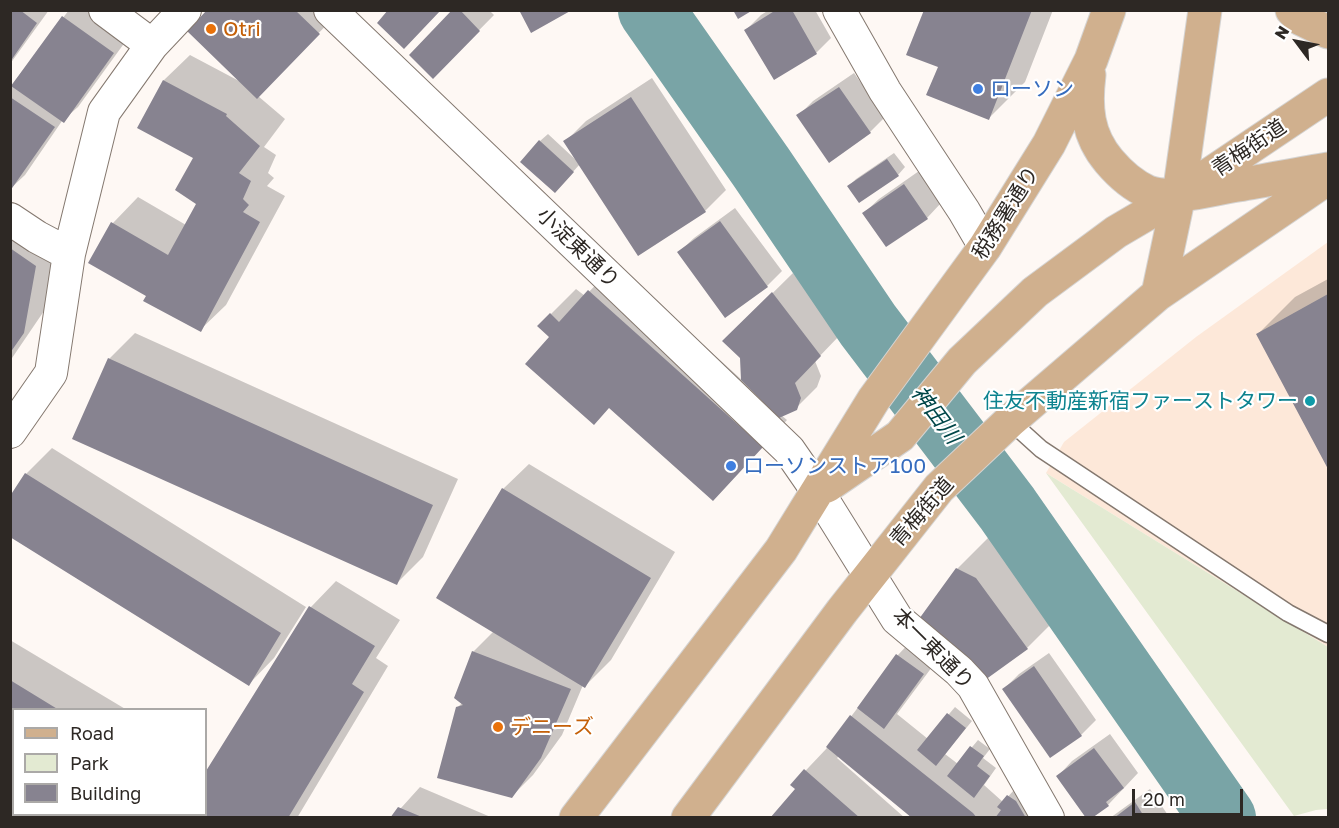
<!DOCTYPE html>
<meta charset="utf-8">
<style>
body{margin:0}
#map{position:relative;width:1339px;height:828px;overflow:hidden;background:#fef8f4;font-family:"Golos Text",sans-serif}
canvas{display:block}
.frame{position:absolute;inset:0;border:12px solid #2d2824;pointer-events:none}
.legend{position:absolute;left:12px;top:708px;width:195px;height:108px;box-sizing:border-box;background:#fff;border:2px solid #aba9a7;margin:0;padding:8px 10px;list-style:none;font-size:18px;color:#2d2824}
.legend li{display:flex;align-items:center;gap:12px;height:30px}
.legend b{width:30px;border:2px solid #aba9a7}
.north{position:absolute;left:1267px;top:12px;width:60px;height:60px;-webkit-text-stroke:4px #fff;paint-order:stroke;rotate:302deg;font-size:16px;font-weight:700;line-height:24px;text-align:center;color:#2d2824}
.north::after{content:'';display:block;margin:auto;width:21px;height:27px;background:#2d2824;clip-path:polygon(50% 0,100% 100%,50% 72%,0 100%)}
.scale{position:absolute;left:1132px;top:789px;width:111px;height:27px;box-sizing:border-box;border:3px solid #2d2824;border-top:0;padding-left:8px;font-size:18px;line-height:21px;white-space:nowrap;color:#2d2824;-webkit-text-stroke:4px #fff;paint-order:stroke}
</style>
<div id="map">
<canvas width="1339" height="828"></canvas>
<div class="frame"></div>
<ul class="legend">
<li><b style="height:8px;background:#d0b08e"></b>Road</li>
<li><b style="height:16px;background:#e3ead2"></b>Park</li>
<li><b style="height:16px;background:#878390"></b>Building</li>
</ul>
<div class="north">N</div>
<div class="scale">20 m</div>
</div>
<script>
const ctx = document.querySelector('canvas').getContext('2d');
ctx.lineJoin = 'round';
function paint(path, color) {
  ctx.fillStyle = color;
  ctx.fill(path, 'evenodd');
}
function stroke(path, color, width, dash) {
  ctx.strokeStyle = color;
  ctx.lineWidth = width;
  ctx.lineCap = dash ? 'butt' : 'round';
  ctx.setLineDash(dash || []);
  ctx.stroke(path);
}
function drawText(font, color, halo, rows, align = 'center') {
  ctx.font = font + ' "Golos Text","Noto Sans JP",sans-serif';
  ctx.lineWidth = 4.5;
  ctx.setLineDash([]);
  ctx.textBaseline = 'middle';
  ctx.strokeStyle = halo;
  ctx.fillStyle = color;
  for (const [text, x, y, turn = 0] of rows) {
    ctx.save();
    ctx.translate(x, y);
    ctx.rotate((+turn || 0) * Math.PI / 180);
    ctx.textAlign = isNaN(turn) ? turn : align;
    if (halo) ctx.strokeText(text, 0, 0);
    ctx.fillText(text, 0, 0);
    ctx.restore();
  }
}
paint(new Path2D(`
 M1328 242V647L1046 473 1064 442 1196 337Z`), '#fde8d9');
paint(new Path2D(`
 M1046 473 1328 647V809L1316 810 1294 816Z`), '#e3ead2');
paint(new Path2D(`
 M10 10H49L10 64Z
 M69 10H89L128 38 78 107 62 121 25 175 10 189V87Z
 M209 10H337L339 12 258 96 285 119 264 147 276 155 268 173 274 178 267 186 285 196 226 305 200 330 148 295 90 262 113 223 138 197 186 225 198 203 195 158 139 127 164 80 190 55 241 82Z
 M454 10H489L494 15 433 77Z
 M769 10H815L831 38 816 53 774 78 746 30 761 15Z
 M925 10H1053L1025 82 989 118 940 66Z
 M854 73 885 117 870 132 798 116 813 101Z
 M652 78 726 190 705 211 580 164 562 184 540 141 548 134 576 160 565 142 586 121Z
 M894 153 905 167 898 175 849 186 856 179Z
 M919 171 941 203 927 218 864 213 879 199Z
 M735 208 782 271 767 286 725 316 679 252 694 238Z
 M10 213 56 245 44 311 10 361Z
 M615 265 742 380V358L724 341 793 273 841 334 815 361 821 376 817 387 796 408 781 415 787 420 713 499 539 326 576 289 585 296Z
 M1328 279V466L1258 334 1295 297Z
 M135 333 458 479 423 557 397 583 109 359Z
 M52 448 306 607 274 658 249 684 26 474Z
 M529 464 675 552 611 660 585 686 583 685 562 735 533 775 512 796 457 708 462 703 473 652 494 631 503 489Z
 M993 533 1012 542 1063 612 1027 648 957 569Z
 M336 581 400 620 376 658 388 666 297 818H178L206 814V773L311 607Z
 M10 640 127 710H14L10 775Z
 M912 640 938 659 897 714 928 739 955 707 972 721 945 754 958 764 978 740 990 749 983 758 996 768 984 785 1003 802 1015 789 1037 818H915L839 756 837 758 905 818H772L797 788 792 785 827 748 898 655Z
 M1049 653 1096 720 1081 735 1051 756 1004 689 1019 674Z
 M1110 734 1138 773 1108 805 1058 776 1072 761Z
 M420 787 493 818H392Z
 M1150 789 1170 818H1110Z
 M66 814H142L140 818H70Z
 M168 814H171L177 818H165Z`), '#0003');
stroke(new Path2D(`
 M651 10 761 167 868 325 1007 508 1223 818`), '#79a4a6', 66);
paint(new Path2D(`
 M10 10H20L37 23 10 62Z
 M207 10H295L320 34 257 99 187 31Z
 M388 10H441L404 49 377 23Z
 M452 10H460L480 31 433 79 409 55Z
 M519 10H572L531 33Z
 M733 10H753L738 19Z
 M776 10H792L817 54 774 80 744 30Z
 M924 10H1032L989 120 926 95 938 67 906 55Z
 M62 16 114 53 64 123 11 86Z
 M163 80 227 114 226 116 260 146 239 173 251 181 243 199 249 205 243 212 260 222 201 332 143 301 146 296 88 263 111 222 168 255 196 204 175 190 193 158 137 128Z
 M839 87 871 133 829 163 796 115Z
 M10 97 55 127 10 191Z
 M631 97 706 212 638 256 563 141Z
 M539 140 574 172 555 193 520 162Z
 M887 159 899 176 859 203 847 186Z
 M904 184 928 219 886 247 862 213Z
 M720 221 768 287 725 318 677 252Z
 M10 248 36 266 24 333 10 353Z
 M588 290 763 447 713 501 609 408 594 425 525 364 549 337 537 326 550 313 559 322Z
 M772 292 821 356 795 383 801 398 797 410 779 418 741 380 740 358 722 341Z
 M1328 294V469L1256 334Z
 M108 358 433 505 397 585 72 439Z
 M25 473 281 633 249 686 10 537V496Z
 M502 488 651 578 585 688 436 598Z
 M956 568 976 578 1028 649 985 680 919 619Z
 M309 606 375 646 352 684 364 692 288 818H176L178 814H206V771Z
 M472 651 571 689 541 758 512 798 437 778 456 707 463 705 454 698Z
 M896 654 924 674 884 729 857 708Z
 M1034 666 1082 736 1050 758 1002 689Z
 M10 680 59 710H14V779L10 777Z
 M947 713 966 728 936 766 917 750Z
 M850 715 973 813 977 818H912L826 747Z
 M970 746 984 756 977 766 990 776 974 798 947 776Z
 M1094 748 1124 788 1106 802 1109 806 1092 818H1086L1056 776Z
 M804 769 860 818H770L795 789 790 785Z
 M1007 795 1016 801 1026 818H995L1001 810 997 807Z
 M1135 802 1145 818H1114Z
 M398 807 422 817V818H390Z
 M63 814H133L132 818H67Z`), '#878390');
const lane = new Path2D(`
 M1010 421 1041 449 1288 613 1328 634`);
const street = new Path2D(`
 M105 10 152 45
 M330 10 789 450 818 492 897 619 959 671 973 686 1048 818
 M839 10 885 91 964 211 985 247
 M10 219 37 237 69 254
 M10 432 51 373 69 254 104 112 152 45 185 10`);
const primary = new Path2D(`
 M1292 10 1301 19 1328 32
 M1089 75C1085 107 1087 135 1109 161 1120 174 1132 185 1148 192 1173 201 1212 189 1238 185 1268 180 1298 174 1328 169
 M1158 294 1179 195 1205 10
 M827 486 900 436 962 361 1035 292 1116 232 1179 195 1328 95
 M576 818 781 550 874 399 985 247 1049 144 1091 60 1109 10
 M688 818 842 611 939 488 1010 421 1158 294 1328 178`);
stroke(lane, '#84786f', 19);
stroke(street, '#84786f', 34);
stroke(primary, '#d5d4d3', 35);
stroke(lane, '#fff', 16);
stroke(street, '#fff', 32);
stroke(primary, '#d0b08e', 33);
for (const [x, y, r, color] of [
 [211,29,6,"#e8710a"],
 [978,89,6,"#3f7fe0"],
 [1310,401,6,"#0f9aa8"],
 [731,466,6,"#3f7fe0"],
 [498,727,6,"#e8710a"]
]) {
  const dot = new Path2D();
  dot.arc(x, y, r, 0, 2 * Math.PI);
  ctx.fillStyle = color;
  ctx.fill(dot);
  stroke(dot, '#fff', 2);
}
drawText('21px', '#c56008', '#fff', [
 ["Otri",223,29],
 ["デニーズ",510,727]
], 'left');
drawText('21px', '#366cbe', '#fff', [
 ["ローソン",990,89],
 ["ローソンストア100",743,466]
], 'left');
drawText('21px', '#2d2824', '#fff', [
 ["青梅街道",1249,148,-34],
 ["税務署通り",1006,213,-58],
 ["小淀東通り",578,248,44],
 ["青梅街道",922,512,-49],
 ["本一東通り",933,649,45]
]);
drawText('21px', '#0d838f', '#fff', [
 ["住友不動産新宿ファーストタワー",1298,401]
], 'right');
drawText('italic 22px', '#004648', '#fff', [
 ["神田川",936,415,53]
]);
</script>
